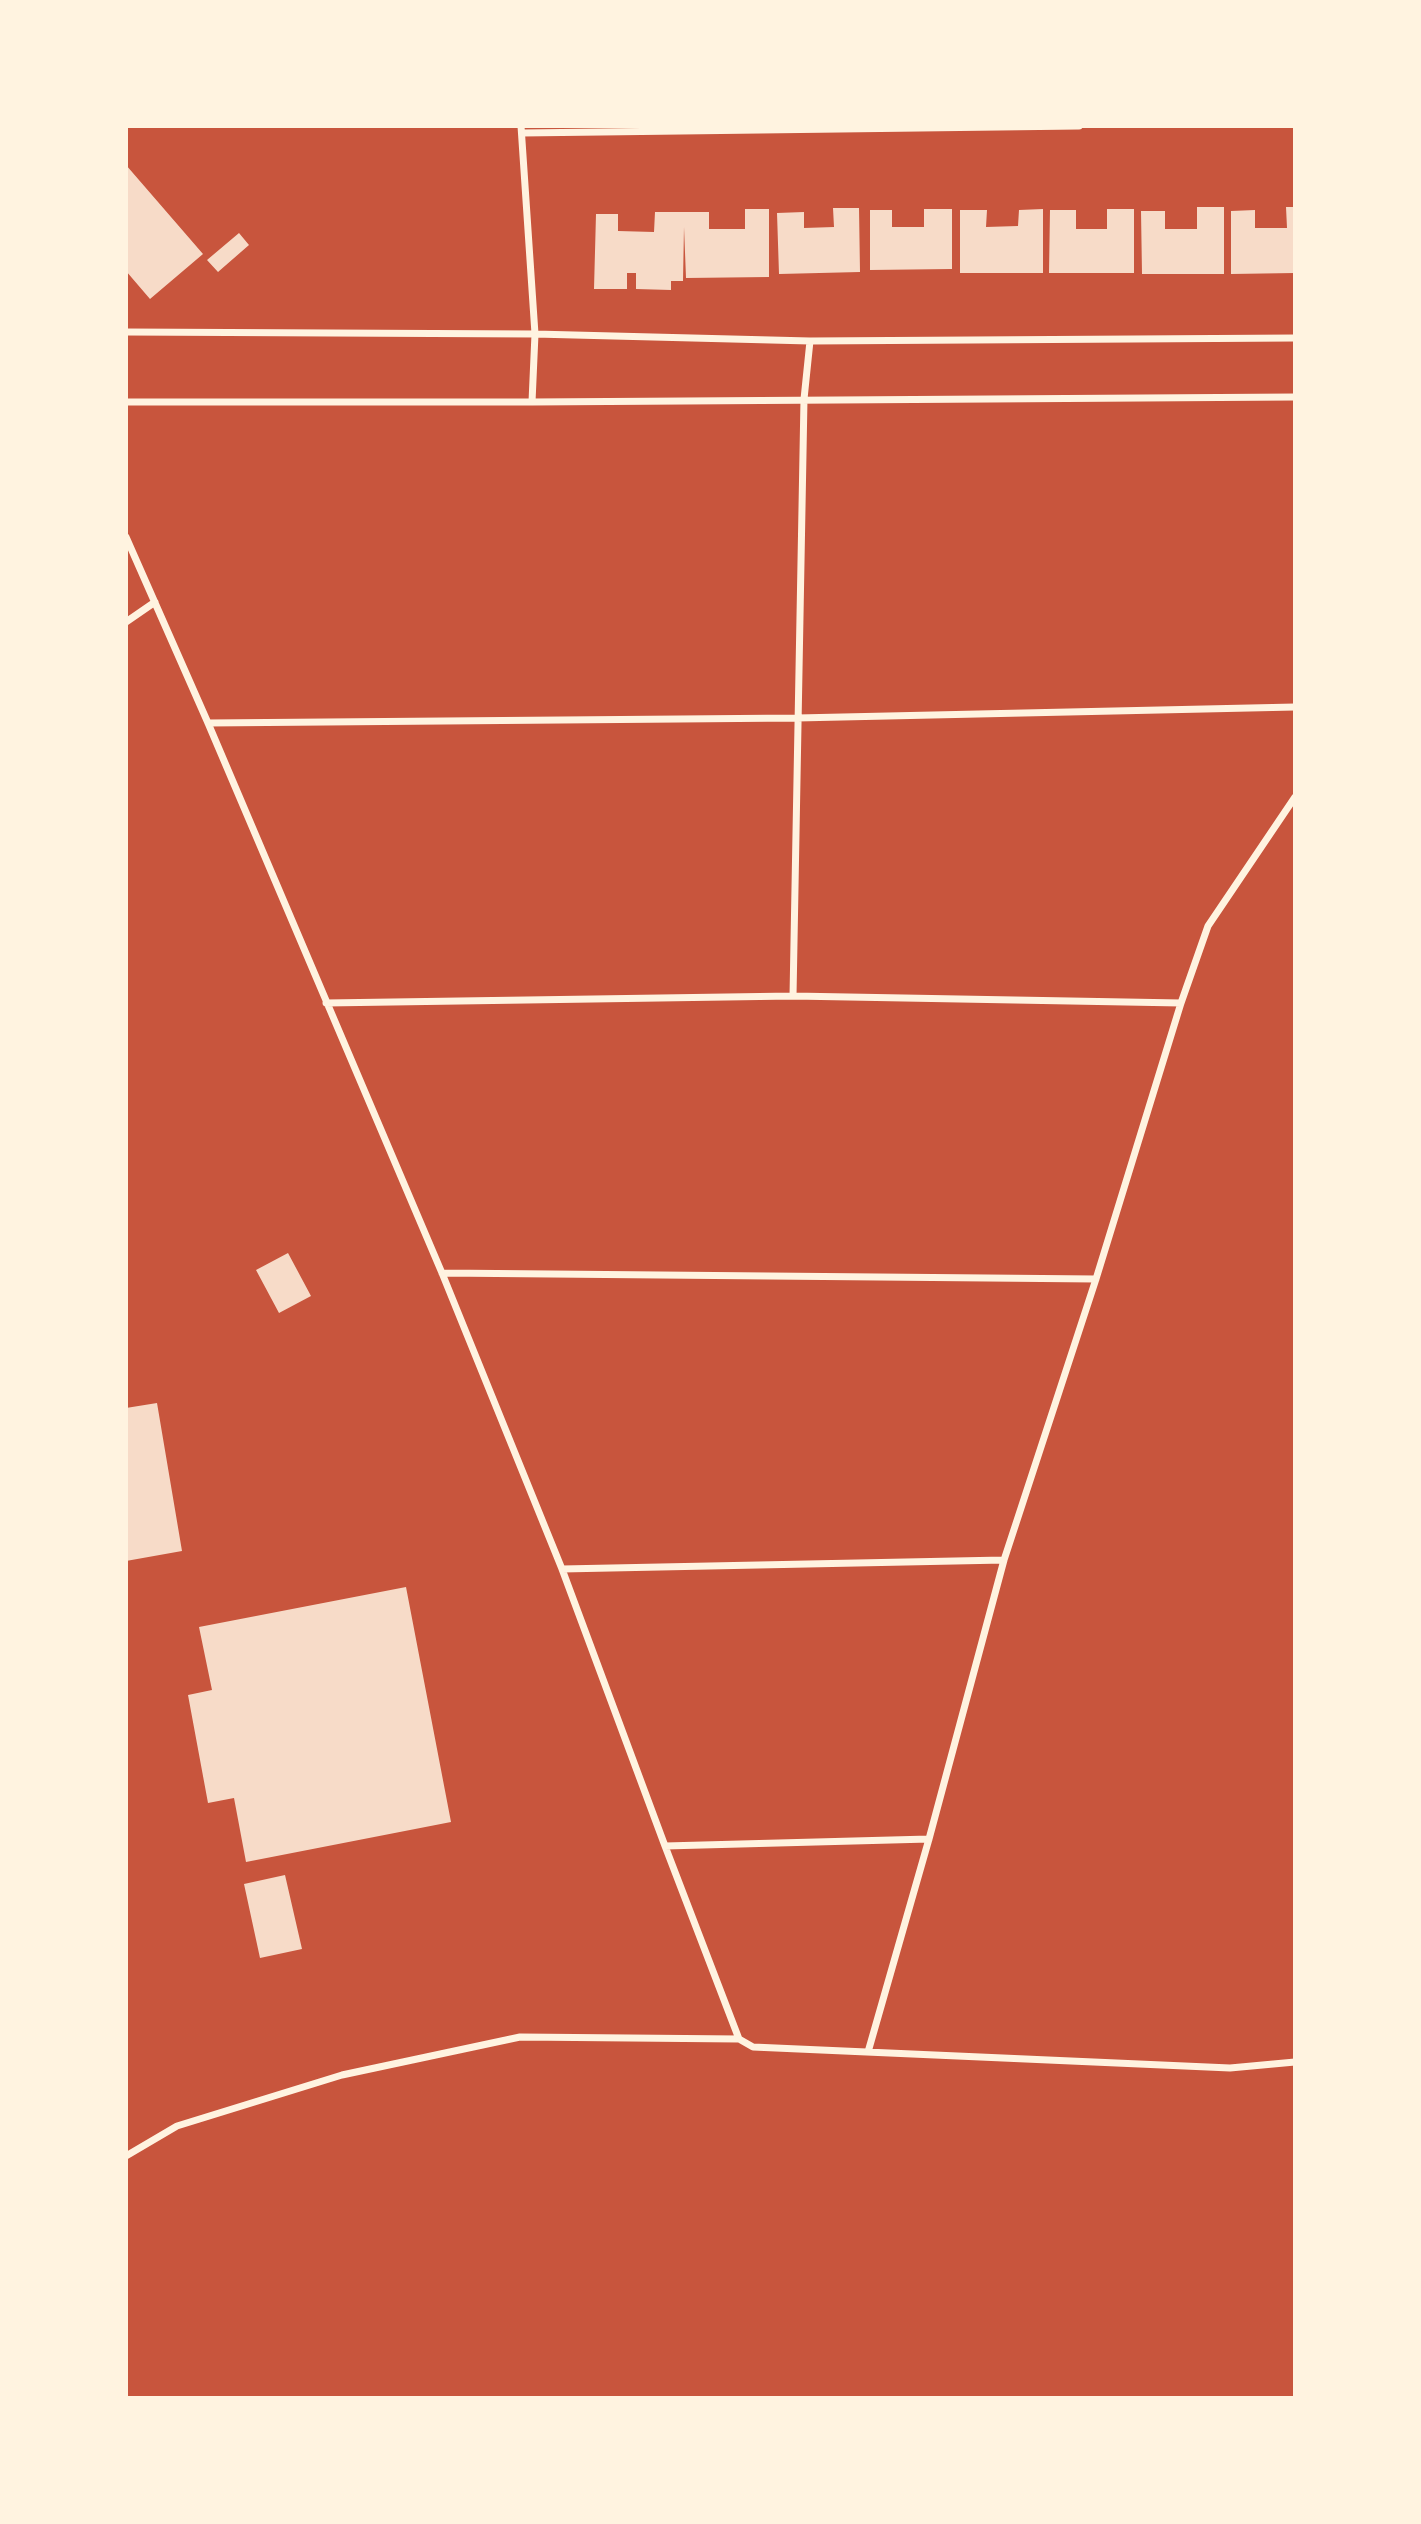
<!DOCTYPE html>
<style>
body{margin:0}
#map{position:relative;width:1421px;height:2524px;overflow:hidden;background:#c8553d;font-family:Figtree,sans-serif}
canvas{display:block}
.frame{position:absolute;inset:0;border:128px solid #fff3e0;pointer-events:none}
</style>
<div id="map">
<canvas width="1421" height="2524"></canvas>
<div class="frame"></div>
</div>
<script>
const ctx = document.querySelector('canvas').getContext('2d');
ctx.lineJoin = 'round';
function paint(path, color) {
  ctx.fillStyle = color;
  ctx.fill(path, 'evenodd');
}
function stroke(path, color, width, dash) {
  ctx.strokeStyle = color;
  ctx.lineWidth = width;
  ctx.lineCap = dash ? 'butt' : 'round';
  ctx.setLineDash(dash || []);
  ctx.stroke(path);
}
paint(new Path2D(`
 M126 165 203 254 150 299 126 271Z
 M1197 207H1224V274H1142L1141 211H1165V229H1197Z
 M1286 207H1295V273L1231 274V211L1255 210V228H1287Z
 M833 208H859L860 272 779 274 777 213 804 212V228L834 227Z
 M745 209H769V277L686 278 684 227 683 281H671V290L636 289V273H627V289H594L596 214H618V231L654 232 655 212H709V229H745Z
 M924 209H952V269L870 270V210H892V227H924Z
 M1043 209V273H960V210H987L986 227 1018 226 1019 210Z
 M1107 209H1134V273H1049L1050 210H1076V229H1107Z
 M239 233 249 245 218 272 207 260Z
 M288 1253 311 1296 279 1313 256 1270Z
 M157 1403 182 1551 126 1561V1408Z
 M406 1587 451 1822 246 1862 234 1798 208 1803 188 1695 212 1690 199 1627Z
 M285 1875 302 1949 260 1958 244 1884Z`), '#f7dbc8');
stroke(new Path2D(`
 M521 126 535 334 532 402
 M522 133 1079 126
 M126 332 535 334 810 341 1295 338
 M126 402H532L1295 397
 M126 537 208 723 442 1273 562 1569 665 1846 929 1839
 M126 622 155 602
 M208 723 797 718 1295 707
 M793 996 804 399 810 341
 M326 1003 793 996 1181 1003
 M442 1273 1096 1279
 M562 1569 1004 1560
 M665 1846 739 2039 753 2047 1230 2068 1295 2062
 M868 2052 929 1839 1004 1560 1096 1279 1181 1003 1208 926 1295 797
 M126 2156 177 2126 342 2075 520 2037 739 2039`), '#fff3e0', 7);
</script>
